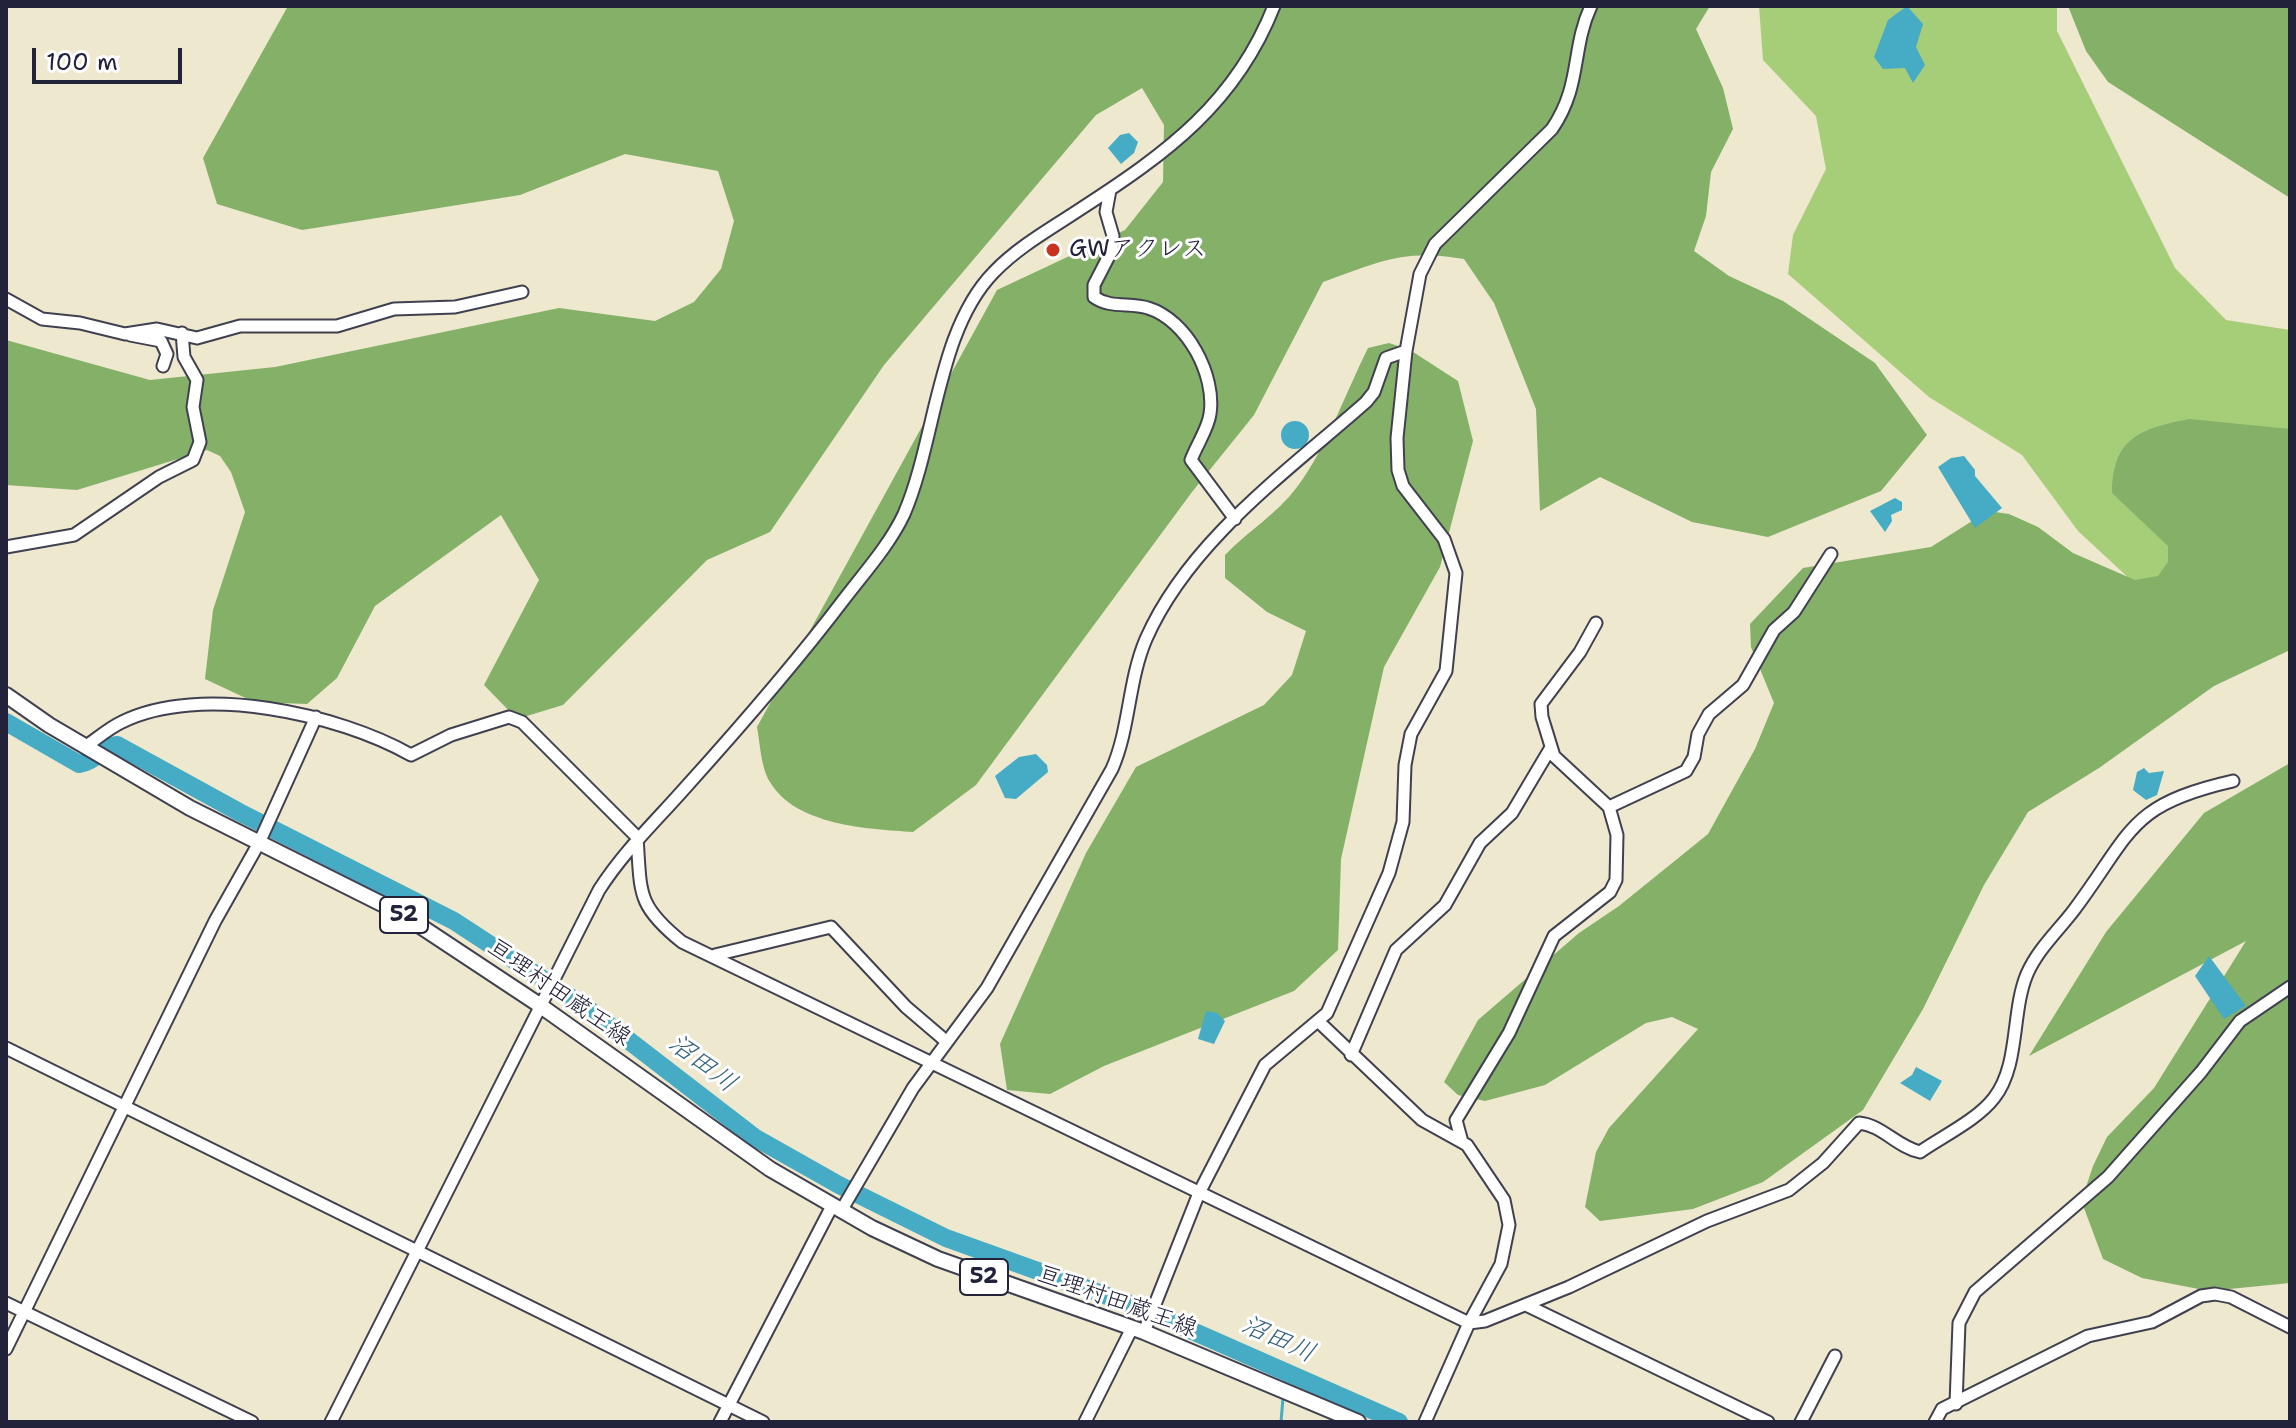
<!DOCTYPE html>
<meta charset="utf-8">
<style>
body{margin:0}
#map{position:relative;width:2296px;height:1428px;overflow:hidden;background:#ede8ce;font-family:"Shantell Sans",sans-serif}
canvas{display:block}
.frame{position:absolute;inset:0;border:8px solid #22223b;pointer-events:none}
.scale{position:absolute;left:32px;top:48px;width:150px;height:36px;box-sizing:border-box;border:4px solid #22223b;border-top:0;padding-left:10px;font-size:24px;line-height:28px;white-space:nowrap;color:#22223b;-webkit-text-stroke:6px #fff;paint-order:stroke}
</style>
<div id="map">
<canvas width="2296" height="1428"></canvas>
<div class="frame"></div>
<div class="scale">100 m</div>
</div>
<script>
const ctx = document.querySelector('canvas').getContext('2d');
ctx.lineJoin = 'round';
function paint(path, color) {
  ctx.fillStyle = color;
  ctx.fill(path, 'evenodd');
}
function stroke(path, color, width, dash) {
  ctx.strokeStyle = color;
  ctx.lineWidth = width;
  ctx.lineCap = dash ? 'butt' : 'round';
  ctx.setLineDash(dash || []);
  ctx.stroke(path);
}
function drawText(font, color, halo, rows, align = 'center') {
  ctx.font = font + ' "Shantell Sans","Klee One",sans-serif';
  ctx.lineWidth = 6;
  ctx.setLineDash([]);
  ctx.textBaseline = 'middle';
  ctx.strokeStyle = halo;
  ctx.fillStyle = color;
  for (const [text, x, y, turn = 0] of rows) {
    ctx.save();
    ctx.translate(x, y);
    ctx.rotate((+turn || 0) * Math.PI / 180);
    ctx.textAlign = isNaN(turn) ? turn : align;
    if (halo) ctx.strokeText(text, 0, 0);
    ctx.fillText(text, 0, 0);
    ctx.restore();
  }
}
paint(new Path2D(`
 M1759 6H2057V31L2175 268 2226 320 2290 330V560L2173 619 2078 531 2022 455 1929 397 1788 274 1793 235 1826 169 1816 116 1763 60Z`), '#a6cd78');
paint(new Path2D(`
 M288 6H1710L1696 29 1723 88 1733 129 1711 172 1706 216 1694 251 1729 276 1783 301 1875 363 1927 435 1881 491 1768 537 1692 522 1600 477 1540 511 1536 409 1494 303 1464 259C1405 248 1378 262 1323 282L1254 415 1192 492 976 785 913 832C869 829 796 826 770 782 761 768 760 743 757 727L997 290 1125 230 1163 182 1164 125 1142 88 1096 115 884 365 770 532 707 560 563 705 517 719 484 685 539 580 501 515 375 606 337 678 307 704 254 702 205 679 213 610 245 512 231 472 220 456 207 450 77 490 6 485V340L150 380 275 367 559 308 655 321 694 302 721 269 734 221 718 171 625 154 520 195 302 230 217 204 203 158Z
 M2068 6H2290V198L2108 82 2086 51Z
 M1389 343 1410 350 1458 381 1473 441 1440 567 1384 667 1341 859 1338 950 1294 991 1104 1066 1050 1094 1007 1090 1000 1044 1086 853 1136 767 1264 705 1292 675 1306 631 1267 612 1225 578V555C1248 531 1277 514 1297 487 1326 449 1346 392 1368 348Z
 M2189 419 2290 429V650L2214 686 2099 768 2028 812 1984 885 1923 1009 1863 1110 1763 1182 1693 1209 1600 1221 1585 1207 1596 1152 1609 1128 1698 1029 1672 1017 1646 1023 1545 1085 1485 1101 1458 1095 1444 1082 1478 1020 1579 933 1619 906 1708 834 1755 749 1774 703 1751 647 1750 624 1803 568 1931 547 1988 511 2009 514 2038 527 2073 553 2135 580 2158 576 2168 562V546L2112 493C2113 437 2140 429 2189 419Z
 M2290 763V1283L2209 1291 2142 1278 2103 1259 2084 1208 2085 1190 2093 1166 2107 1137 2154 1088 2246 941 2029 1056 2106 932 2204 813Z`), '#84b068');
paint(new Path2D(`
 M1907 6 1923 24 1916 47 1925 65 1913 83 1905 68 1883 69 1874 57 1888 20Z
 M1129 133 1138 142 1134 153 1121 164 1108 148 1120 135Z
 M1281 435a14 14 0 1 1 28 0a14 14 0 1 1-28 0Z
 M1964 456 1975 470V476L2002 508 1975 528 1938 467 1951 458Z
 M1895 498 1902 502V510L1891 515 1892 521 1885 532 1870 511Z
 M1036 754 1047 765 1048 772 1016 799 1005 798 995 776 1019 757Z
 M2144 768 2149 773 2164 771 2157 795 2146 800 2133 790 2137 772Z
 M2209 956 2246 1006 2224 1019 2195 976Z
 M1206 1011 1217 1013 1225 1021 1214 1044 1198 1039Z
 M1916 1067 1942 1081 1930 1101 1900 1083 1912 1075Z`), '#46acc6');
stroke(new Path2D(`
 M1285 1386 1286 1373
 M1281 1422 1283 1398`), '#46acc6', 3);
stroke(new Path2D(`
 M6 722 79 764C95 762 102 747 117 745L239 812 454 921 584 1006 754 1137 839 1185 946 1238 1138 1307 1399 1422`), '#46acc6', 18);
const minor = new Path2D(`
 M1110 190 1106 212 1113 236 1112 250 1094 285V297C1111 309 1130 302 1148 308 1187 320 1216 375 1210 414 1208 429 1197 444 1191 460L1235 519
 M6 299 42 319 80 323 125 334 157 329 197 338 240 326H337L394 309 455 307 522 292
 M130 335 161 341 167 354 163 366
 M6 547 74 535 159 477 193 460 200 442 193 407 197 380 184 357 182 333
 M86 746C98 738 109 728 122 722 200 683 339 714 411 755L451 735 509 717 522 722 637 837C641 893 636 905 682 942L1469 1323 1485 1321 1569 1287 1707 1221 1789 1190 1823 1163 1859 1123C1882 1125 1897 1147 1920 1152 1943 1136 1977 1120 1994 1098 2020 1065 2011 1012 2027 974 2038 949 2058 931 2074 910 2133 831 2128 805 2233 781
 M1609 807 1686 771 1694 757 1698 734 1709 714 1743 685 1774 630 1794 612 1831 554
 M715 955 831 927 906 1007 947 1042
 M1319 1022 1422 1120 1467 1145 1504 1200 1509 1225 1501 1264 1469 1323 1425 1422
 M6 1048 763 1422
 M1351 1055 1396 950 1445 905 1480 843 1512 813 1550 749
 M1462 1142 1456 1120 1509 1033 1554 936 1610 892 1616 880 1617 835 1609 807 1554 756 1542 717 1541 704 1580 652 1596 623
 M841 1211 913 1088 987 988 1112 769C1130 728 1128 681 1146 639 1189 541 1288 471 1366 402L1374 392 1386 358 1406 351
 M6 1303 252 1422
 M1526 1305 1768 1422
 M1144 1332 1199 1193 1265 1065 1327 1013 1389 873 1403 822 1405 765 1411 734 1446 671 1456 573 1444 539 1403 486 1398 470 1397 438 1406 351 1420 274 1435 244 1552 129C1582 85 1571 49 1591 6
 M6 1349 215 921 259 843 316 717
 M1956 1404 1959 1323 1975 1292 2108 1177 2201 1072 2240 1021 2290 987
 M331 1422 599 890C624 851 655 822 685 788 740 727 795 664 845 598 865 572 890 544 904 514 936 440 937 330 994 272 1019 246 1052 228 1082 208 1167 153 1236 103 1274 6
 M720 1422 832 1206
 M1085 1422 1132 1328
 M1801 1422 1835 1356
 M1935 1422 1942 1409 2088 1336 2152 1322 2201 1296 2215 1294 2231 1297 2290 1327`);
const major = new Path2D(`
 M6 695 49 725 190 808 402 914 538 1004 770 1169 872 1228 938 1259 1144 1332 1358 1422`);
stroke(minor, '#404051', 15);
stroke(major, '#404051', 18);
stroke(minor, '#fff', 11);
stroke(major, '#fff', 14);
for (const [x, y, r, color] of [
 [1053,250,8,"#c8321e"]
]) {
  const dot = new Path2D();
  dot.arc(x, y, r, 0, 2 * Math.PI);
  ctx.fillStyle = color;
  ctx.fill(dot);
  stroke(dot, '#fff', 3);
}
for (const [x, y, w] of [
 [404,915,48],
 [984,1277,48]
]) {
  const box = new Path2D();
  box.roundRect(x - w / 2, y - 18, w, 36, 6);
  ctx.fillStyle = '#fff';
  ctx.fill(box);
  stroke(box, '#22223b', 2);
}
drawText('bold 22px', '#22223b', null, [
 ["52",404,915],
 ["52",984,1277]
]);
drawText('24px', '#22223b', '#fff', [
 ["GWアクレス",1069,250]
], 'left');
drawText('24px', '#22223b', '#fff', [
 ["亘理村田蔵王線",559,993,35],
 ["亘理村田蔵王線",1117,1302,20]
]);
drawText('italic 26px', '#32607a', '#fff', [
 ["沼田川",702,1064,37],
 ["沼田川",1278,1340,24]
]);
</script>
